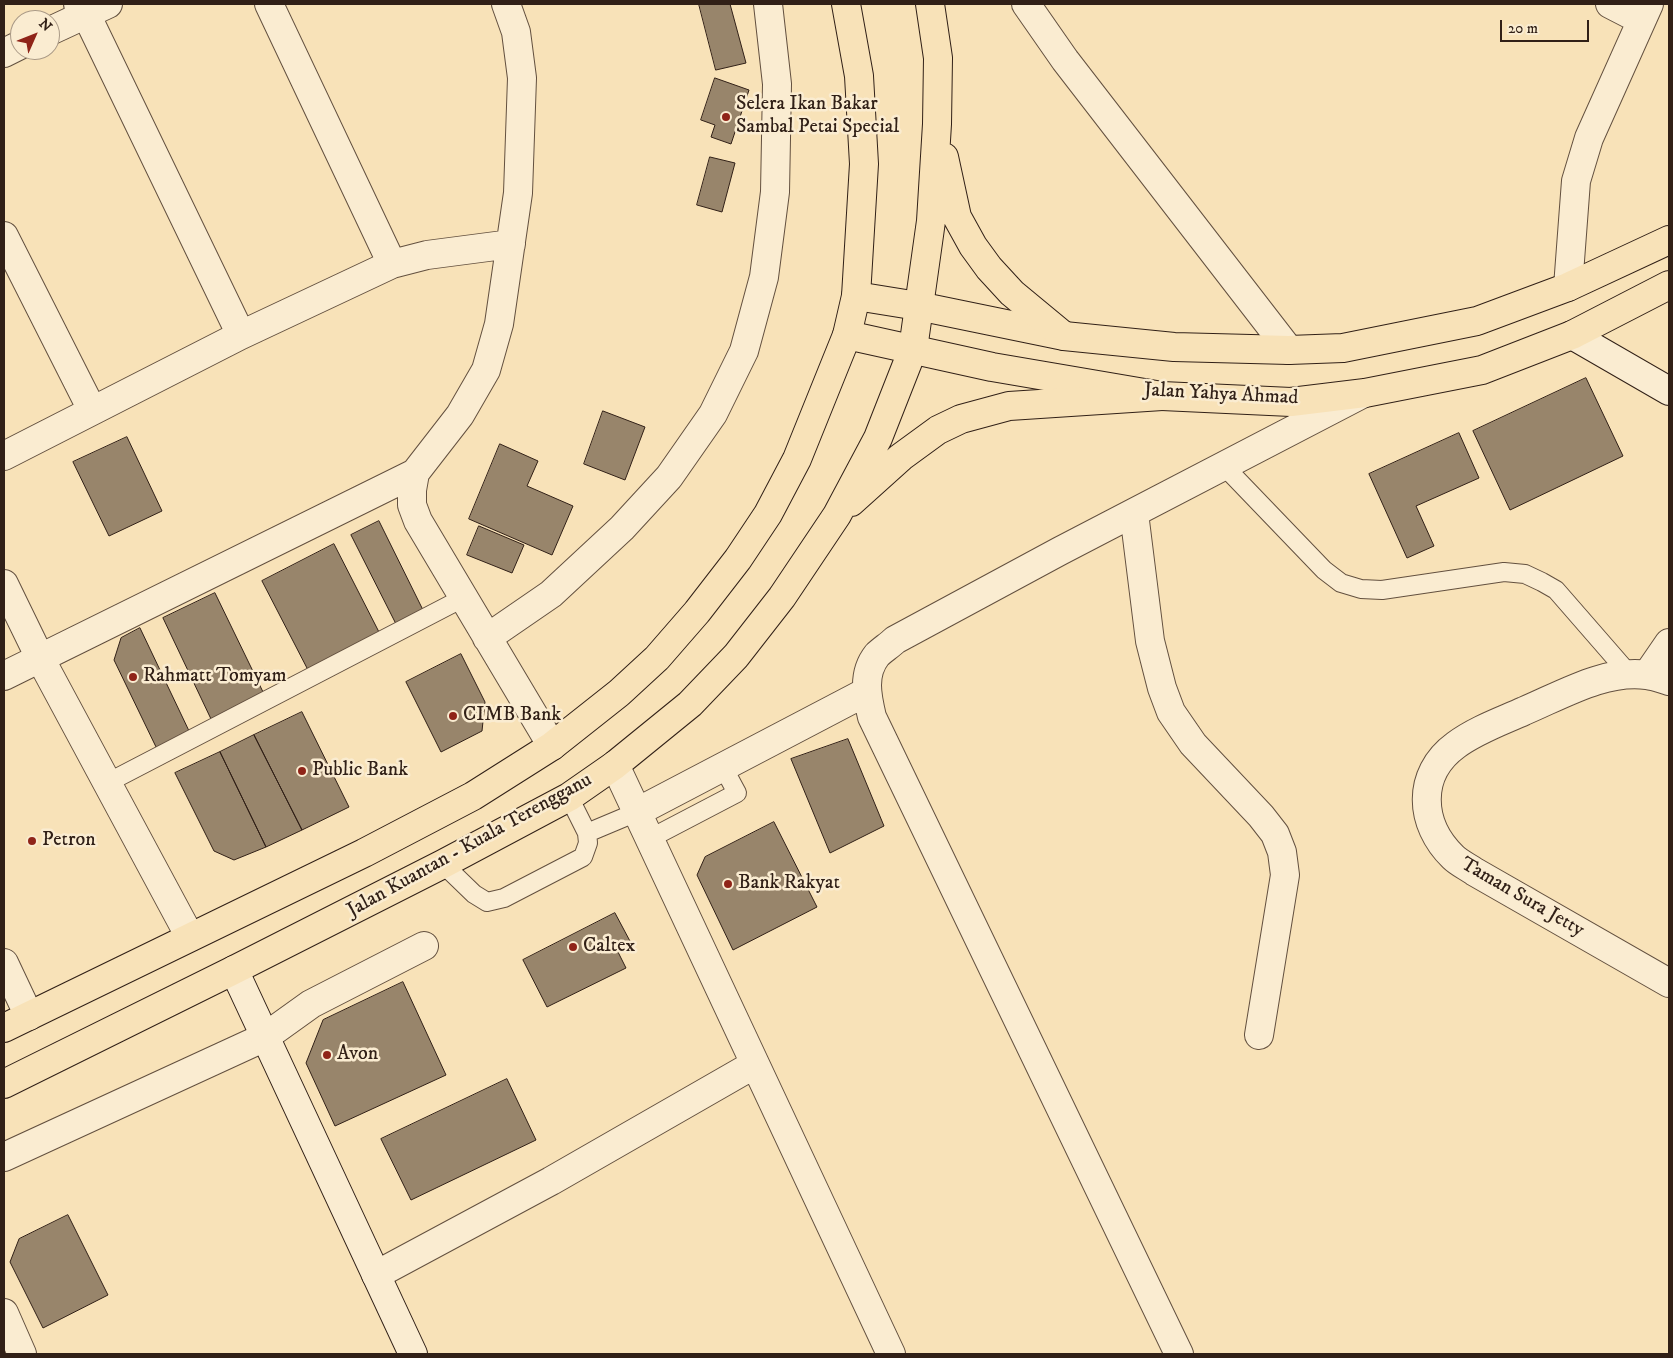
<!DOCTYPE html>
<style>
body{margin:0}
#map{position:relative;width:1673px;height:1358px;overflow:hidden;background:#f8e2b8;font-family:"IM FELL DW Pica",serif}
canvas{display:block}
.frame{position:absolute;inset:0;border:5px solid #312017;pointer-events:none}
.north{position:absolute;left:10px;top:10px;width:50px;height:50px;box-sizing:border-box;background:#faecd1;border:1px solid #aa9a87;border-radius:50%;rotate:46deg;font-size:14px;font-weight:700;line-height:20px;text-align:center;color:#312017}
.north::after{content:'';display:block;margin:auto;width:18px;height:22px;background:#8f2418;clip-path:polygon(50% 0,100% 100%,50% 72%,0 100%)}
.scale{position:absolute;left:1500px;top:20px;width:89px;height:22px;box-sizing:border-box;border:2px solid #312017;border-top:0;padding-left:6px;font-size:15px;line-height:18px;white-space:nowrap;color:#312017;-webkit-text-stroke:4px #faecd1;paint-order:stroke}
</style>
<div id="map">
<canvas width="1673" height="1358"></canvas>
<div class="frame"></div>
<div class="north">N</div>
<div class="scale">20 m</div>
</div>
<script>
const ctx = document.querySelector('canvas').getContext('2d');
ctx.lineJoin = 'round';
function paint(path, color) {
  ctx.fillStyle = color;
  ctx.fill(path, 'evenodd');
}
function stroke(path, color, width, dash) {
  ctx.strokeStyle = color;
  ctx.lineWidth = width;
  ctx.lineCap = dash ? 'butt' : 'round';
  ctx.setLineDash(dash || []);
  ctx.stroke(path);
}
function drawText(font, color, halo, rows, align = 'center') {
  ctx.font = font + ' "IM FELL DW Pica",serif';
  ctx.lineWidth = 5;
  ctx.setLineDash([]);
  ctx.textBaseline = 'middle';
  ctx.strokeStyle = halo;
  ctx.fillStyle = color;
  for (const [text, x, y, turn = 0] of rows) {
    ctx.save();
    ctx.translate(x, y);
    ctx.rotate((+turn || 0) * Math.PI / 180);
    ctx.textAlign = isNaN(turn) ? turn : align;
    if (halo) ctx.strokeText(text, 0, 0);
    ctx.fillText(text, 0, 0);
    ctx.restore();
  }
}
const building = new Path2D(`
 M699 4H730L746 63 716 70Z
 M715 78 749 90 731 144 711 137 715 125 701 120Z
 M710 157 735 163 722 212 697 205Z
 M1586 378 1623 456 1510 510 1473 431Z
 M603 411 645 427 625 480 584 464Z
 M1459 433 1479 478 1416 506 1434 546 1407 558 1369 474Z
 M127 437 162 511 109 536 73 462Z
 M500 444 538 461 527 486 573 506 552 555 469 519Z
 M379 521 423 610 396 624 351 535Z
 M479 526 524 545 512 573 467 555Z
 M334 544 380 634 308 670 262 581Z
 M215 593 264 694 211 719 163 618Z
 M140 628 190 733 157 749 114 660 121 638Z
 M461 654 485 702 482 731 441 752 406 682Z
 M302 712 349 807 302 830 254 735Z
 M254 735 302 830 266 847 220 752Z
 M848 739 884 826 830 853 791 759Z
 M220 752 266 847 234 860 214 851 175 773Z
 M774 822 817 907 733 950 697 875 705 857Z
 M615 913 631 943 617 950 626 968 547 1007 523 960Z
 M403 982 446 1075 335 1126 306 1063 323 1020Z
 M507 1079 536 1140 411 1200 381 1139Z
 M68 1215 108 1295 43 1328 10 1262 19 1239Z`);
paint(building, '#98856b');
stroke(building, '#312017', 1);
const lane = new Path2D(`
 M1224 466 1324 570 1341 583 1361 589 1382 590 1504 572 1525 574 1542 582 1556 590 1630 675
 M107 783 463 598
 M587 833 637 812
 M649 839 737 793 723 767
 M443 864 474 894 487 902 504 898 583 857 588 843 587 833 569 797`);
const street = new Path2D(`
 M78 4 86 14 241 335
 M269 4 392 264
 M506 4 516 32 522 78 518 193 499 324 486 370 460 415 415 473 412 490V505L418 521 552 746
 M1026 4 1065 60 1289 350
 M1610 4 1641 20
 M50 31 108 4
 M4 53 20 45
 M4 236 92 410
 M1568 287 1576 181 1589 138 1649 4
 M4 456 241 335 392 264 427 255 511 244
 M1134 513 1150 641 1162 688 1171 712 1193 744 1261 816 1275 834 1282 852 1285 875 1259 1035
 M4 584 40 658 190 937
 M487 638 551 594 622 528 669 477 713 414 744 351 764 277 775 192 777 84 768 4
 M1647 675 1669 643
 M4 676 415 473
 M1669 681C1662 679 1655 676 1647 675 1605 669 1562 695 1524 711 1502 721 1476 730 1456 745 1416 774 1419 824 1453 857 1459 863 1468 867 1475 872L1669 983
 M615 765 891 1354
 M637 812 866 692
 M4 963 29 1016
 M4 1157 265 1037 311 1004 424 946
 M376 1275 551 1181 755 1064
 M4 1313 22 1354
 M1179 1354 872 717C867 696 862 674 877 655 882 650 890 645 895 640L1060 551 1362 394`);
const secondary = new Path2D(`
 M1572 335 1669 391
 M234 970 413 1354`);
const primary = new Path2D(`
 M856 296 918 306 1064 336 1174 347 1289 350 1343 348 1477 321 1568 287 1669 240
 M847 335 992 367 1162 396 1291 402 1365 393 1482 370 1572 335 1669 285`);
const highway = new Path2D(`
 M944 157 957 217 973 246 989 268 1012 293 1064 336
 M851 502 901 457 938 430 961 419 1009 406 1162 396
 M4 1028 364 853 473 796 552 746 619 693 657 658 697 612 738 559 768 514 797 459 847 335 856 296 864 164 859 76 846 4
 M4 1084 234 970 443 864 569 797 615 765 690 704 736 656 782 597 837 515 878 438 913 349 931 221 937 124 938 58 930 4`);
stroke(lane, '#63503f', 20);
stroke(street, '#63503f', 30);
stroke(secondary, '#312017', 30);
stroke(primary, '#312017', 30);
stroke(highway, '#312017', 30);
stroke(lane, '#faecd1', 18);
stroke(street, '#faecd1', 28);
stroke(secondary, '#faecd1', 28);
stroke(primary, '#f8e2b8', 28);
stroke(highway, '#f8e2b8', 28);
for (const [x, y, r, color] of [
 [726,117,5,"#8f2418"],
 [133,677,5,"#8f2418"],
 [453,716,5,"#8f2418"],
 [302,771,5,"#8f2418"],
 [32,841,5,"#8f2418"],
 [728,884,5,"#8f2418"],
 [573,947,5,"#8f2418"],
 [327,1055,5,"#8f2418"]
]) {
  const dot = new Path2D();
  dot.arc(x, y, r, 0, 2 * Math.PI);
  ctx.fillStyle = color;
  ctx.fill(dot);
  stroke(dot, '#faecd1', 2);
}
drawText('20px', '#312017', '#faecd1', [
 ["Selera Ikan Bakar",736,105],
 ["Sambal Petai Special",736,128],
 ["Rahmatt Tomyam",143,677],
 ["CIMB Bank",463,716],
 ["Public Bank",312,771],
 ["Petron",42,841],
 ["Bank Rakyat",738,884],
 ["Caltex",583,947],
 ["Avon",337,1055]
], 'left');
drawText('20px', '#312017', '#faecd1', [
 ["Jalan Yahya Ahmad",1221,395,3],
 ["Jalan Kuantan - Kuala Terengganu",470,846,-29],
 ["Taman Sura Jetty",1522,898,30]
]);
</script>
